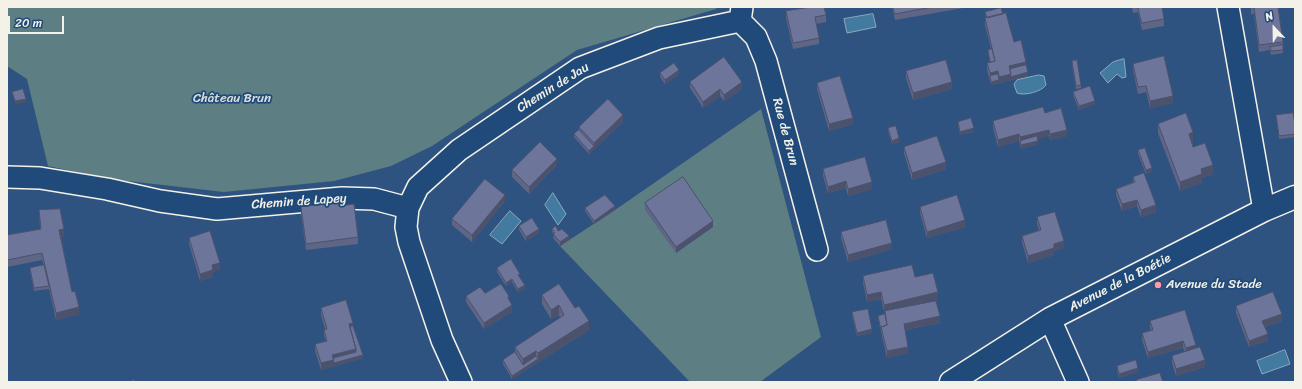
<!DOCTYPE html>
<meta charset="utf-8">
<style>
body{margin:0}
#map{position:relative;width:1302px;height:389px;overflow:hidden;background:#2f5381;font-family:Sriracha,sans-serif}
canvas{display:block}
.frame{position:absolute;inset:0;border:8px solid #f4f1e8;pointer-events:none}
.north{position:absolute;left:1254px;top:8px;width:40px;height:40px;-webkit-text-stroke:3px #1f4a7a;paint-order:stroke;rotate:338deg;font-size:11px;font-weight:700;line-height:16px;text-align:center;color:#f4f1e8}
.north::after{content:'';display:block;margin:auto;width:14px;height:18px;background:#f4f1e8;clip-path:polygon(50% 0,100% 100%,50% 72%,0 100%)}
.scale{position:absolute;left:8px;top:16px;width:56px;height:18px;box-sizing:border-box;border:2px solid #f4f1e8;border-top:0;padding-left:5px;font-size:12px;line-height:14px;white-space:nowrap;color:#f4f1e8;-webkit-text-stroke:3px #1f4a7a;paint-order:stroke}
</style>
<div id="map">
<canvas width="1302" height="389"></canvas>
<div class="frame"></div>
<div class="north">N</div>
<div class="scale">20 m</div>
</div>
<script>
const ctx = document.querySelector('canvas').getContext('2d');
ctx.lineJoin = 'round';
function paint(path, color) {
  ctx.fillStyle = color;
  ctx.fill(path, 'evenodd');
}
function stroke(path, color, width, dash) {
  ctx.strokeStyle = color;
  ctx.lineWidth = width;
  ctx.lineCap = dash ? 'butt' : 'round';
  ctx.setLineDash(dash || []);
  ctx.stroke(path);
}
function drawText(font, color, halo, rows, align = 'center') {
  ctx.font = font + ' Sriracha,sans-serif';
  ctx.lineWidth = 3.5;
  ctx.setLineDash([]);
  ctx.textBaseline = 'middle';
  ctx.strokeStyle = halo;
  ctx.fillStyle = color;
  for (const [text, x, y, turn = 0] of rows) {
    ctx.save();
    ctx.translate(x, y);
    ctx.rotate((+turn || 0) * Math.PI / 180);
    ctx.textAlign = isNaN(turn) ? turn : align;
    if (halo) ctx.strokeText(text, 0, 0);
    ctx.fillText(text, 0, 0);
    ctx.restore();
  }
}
paint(new Path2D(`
 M7 7H717L716 9 577 50 432 146 391 166 334 181 224 192 110 179 48 166 27 79 7 66Z
 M761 109 821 337 760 382H690L560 246 615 210Z`), '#5d7e82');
const water = new Path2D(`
 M873 14 876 27 847 33 844 19Z
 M1124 59 1126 77 1122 78 1117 74 1108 83 1100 73 1113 62Z
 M1039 75 1044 76 1046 85C1041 92 1024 96 1017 93L1014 84 1017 80Z
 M553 193 566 214 558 225 545 205Z
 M510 211 521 221 502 244 490 235Z
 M1285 350 1290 364 1262 374 1257 361Z`);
paint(water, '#437aa0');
stroke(water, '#8aaabd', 1);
const minor = new Path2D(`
 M1228 7 1264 210
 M740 21 756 37 766 61 817 250
 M7 177 40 178 107 189 160 201 217 209 342 198 374 199 408 208 406 227 409 242 442 340 461 382
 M408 208 418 187 459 150 580 68 659 38 740 21 742 7
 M1050 319 1078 382`);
const secondary = new Path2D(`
 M951 382 1050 319 1264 210 1295 197`);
stroke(minor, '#f4f1e8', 24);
stroke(secondary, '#f4f1e8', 25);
stroke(minor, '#1f4a7a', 21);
stroke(secondary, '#1f4a7a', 22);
paint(new Path2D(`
 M892 7H969L895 20Z
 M1132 7H1162L1164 19V26L1142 30 1138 12 1133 13Z
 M1251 7H1278L1283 42V53L1271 55 1270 50 1259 52 1254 14H1251Z
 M786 11 826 15V22L816 24 819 38V44L793 49 786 18Z
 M985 12 1003 14 1014 42 1026 65 1028 76 991 85 987 70V63L990 62 988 54V50L991 49 985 25V18H986Z
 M1072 61 1081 85V88L1076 89 1072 65Z
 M1133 64 1173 103 1150 108 1146 92 1138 94 1133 70Z
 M906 71 952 89 913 100 906 78Z
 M660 73 679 74 665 84 660 77Z
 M690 82 742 89 724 101 720 96 703 108 690 88Z
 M817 83 853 124 829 131 817 89Z
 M1073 92 1095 104 1079 110 1073 95Z
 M1045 113 1067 136 1050 140 1049 136 1038 139V144L1021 149 1019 141 998 147 993 128V121Z
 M1276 115 1295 125V137L1279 139Z
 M623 122 589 154 574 137V134L579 130V127Z
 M958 122 974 132 960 135 958 126Z
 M1158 124 1193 141 1192 142 1193 147 1213 174 1202 178V183L1180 191 1158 133Z
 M888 128 899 142 892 144 888 131Z
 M904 147 946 169 912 180 904 153Z
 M1138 150 1152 172 1146 174 1138 154Z
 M557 165 529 194 512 177V170Z
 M823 169 872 189 848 196 846 188 828 193 823 176Z
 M1133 177 1156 212 1141 217 1137 206 1122 211 1116 195V189L1133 182Z
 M505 201 472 242 452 225V219Z
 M645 203 713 227 676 253 645 210Z
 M339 206 358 237V244L306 250 301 214V207Z
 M920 207 965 227 927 238 920 213Z
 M585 208 615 210 594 224 585 211Z
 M39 210 64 236 61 237 72 292 79 314 56 320 49 289 34 291 30 272V268L44 265 42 260 7 267V235L40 229Z
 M1037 217 1064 248 1054 251V255L1028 263 1022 242V236L1039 230 1037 224Z
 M519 226 539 233 526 241 519 230Z
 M552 229 558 231 569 240 560 246 553 238 554 234 552 232Z
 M841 232 892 249 848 262 841 238Z
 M189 238 220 269 213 272V277L200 281 189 244Z
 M497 268 520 277 525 289 518 292 512 282 506 286 497 272Z
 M863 276 915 277 938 299 884 311 881 299 867 302 863 283Z
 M485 293 509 300 512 312 484 329 466 302V296Z
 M542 295 575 308 589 330 512 379 503 364V360L515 352V347L560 318 559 315 551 319 542 304Z
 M1236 306 1282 321 1265 327 1268 341 1249 347 1236 313Z
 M321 308 353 326 363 358 321 370 315 351V344L326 341 324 336V330L325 329 321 315Z
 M885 311 940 323 905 330 908 353 887 358 878 319V316L885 314Z
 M852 312 872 333 857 336 852 316Z
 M1150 321 1196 349 1205 367 1176 376 1172 363V356L1185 352 1183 348 1148 358 1142 340V333L1151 330 1150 328Z
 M1117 366 1138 372 1119 378 1117 370Z`), '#5e6585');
paint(new Path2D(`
 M1026 62V68L1010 73 1009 66Z
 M679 70V74L665 84V80Z
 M998 71V77L990 76V79V73Z
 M1028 72V76L1011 80V77Z
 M1011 74V80L991 85V82L999 80V77Z
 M742 82V89L724 101V95Z
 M952 82V89L913 100V93Z
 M720 89V96L703 108V102Z
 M1173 96V103L1150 108V101Z
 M26 99V102L15 105V101Z
 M1095 101V104L1079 110V106Z
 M623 115V122L594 150V143Z
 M853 118V124L829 131V124Z
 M974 128V132L960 135V132Z
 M1049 130V136L1021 144 1020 137Z
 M1067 130V136L1050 140V134Z
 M1193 132V141L1189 143V134Z
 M1019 134V141L998 147V140Z
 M899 138V142L892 144V141Z
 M1038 141V144L1021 149V145Z
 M594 146V150L589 154V151Z
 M557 159V165L529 194V187Z
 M946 162V169L912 180V173Z
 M1213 165V174L1202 178V183L1180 191V182L1201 169Z
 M1152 168V172L1146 174V170Z
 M846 181V188L828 193V187Z
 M872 182V189L848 196V189Z
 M505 195V201L472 242V235Z
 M1137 200V206L1122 211V204Z
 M1156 205V212L1141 217V210Z
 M615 206V210L594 224V221Z
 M965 220V227L927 238V232Z
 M713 221V227L676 253V247Z
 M64 229V236L59 237V230Z
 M539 229V233L526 241V237Z
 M569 236V240L560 246V242Z
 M1064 241V248L1054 251V255L1028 263V256L1054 244Z
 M892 243V249L848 262V255Z
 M220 263V269L213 272V277L200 281V274L212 265Z
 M512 279V282L506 286V283Z
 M525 285V289L518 292V289Z
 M881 292V299L867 302V295Z
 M938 292V299L884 311V305Z
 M512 305V312L484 329V323Z
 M559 305V315L551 319V310Z
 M79 307V314L56 320V313Z
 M1282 314V321L1262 328V321Z
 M940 316V323L904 330V324Z
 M589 321V330L512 379V376L538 359V353Z
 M353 323V329L350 330 349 324Z
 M872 329V333L857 336V333Z
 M1268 334V341L1249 347V341Z
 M1183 341V348L1148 358V352Z
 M1196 345V352L1186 355V348Z
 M908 347V353L887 358V351Z
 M356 349 363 355V358L321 370V363L332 355Z
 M536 351V360L523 368V359Z
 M1205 360V367L1176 376V369Z
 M1138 368V372L1119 378V374Z`), '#4c526c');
const building = new Path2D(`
 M812 7H824L826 15 815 17 819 38 793 43 786 11Z
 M893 7H932L895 14Z
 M1138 7H1162L1164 19 1142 23Z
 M1251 7H1278L1283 42 1259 45 1254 7Z
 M1001 8 1003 14 987 18 985 12Z
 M1006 13 1014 42 1021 40 1026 62 1009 66 1011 74 999 77 998 71 990 73 987 63 995 61 985 18Z
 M1283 45V50L1271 51 1270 47Z
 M992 49 995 61 990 62 988 50Z
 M1164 56 1173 96 1150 101 1146 86 1138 87 1133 64Z
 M724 57 742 82 724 95 720 89 703 102 690 82Z
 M946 60 952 82 913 93 906 71Z
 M1077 60 1081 85 1076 86 1072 61Z
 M674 63 679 70 665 80 660 73Z
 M1026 65 1028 72 1011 77 1010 69Z
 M998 74 999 80 991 82 990 76Z
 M840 76 853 118 829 124 817 83Z
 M1090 86 1095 101 1079 106 1073 92Z
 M23 89 26 99 15 101 12 92Z
 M608 99 623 115 594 143 579 127Z
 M1043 107 1045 113 1061 108 1067 130 1050 134 1049 130 1020 137 1019 134 998 140 993 121Z
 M1186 113 1193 132 1189 134 1193 147 1205 143 1213 165 1201 169 1202 174 1180 182 1158 124Z
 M1293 113 1295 125V134L1279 136 1276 115Z
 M971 118 974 128 960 132 958 122Z
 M896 126 899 138 892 141 888 128Z
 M579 130 594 146 589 151 574 134Z
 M937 136 946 162 912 173 904 147Z
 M1037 136 1038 141 1021 145 1020 141Z
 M540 142 557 159 529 187 512 170Z
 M1145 148 1152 168 1146 170 1138 150Z
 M865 157 872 182 848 189 846 181 828 187 823 169Z
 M1144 173 1156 205 1141 210 1137 200 1122 204 1116 189 1135 182 1133 177Z
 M683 177 713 221 676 247 645 203Z
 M485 179 505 195 472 235 452 219Z
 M605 195 615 206 594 221 585 208Z
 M957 195 965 220 927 232 920 207Z
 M338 203 339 206 354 204 358 237 306 244 301 207Z
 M60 209 64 229 59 230 72 292 75 291 79 307 56 313 42 253 7 260V235L41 229 39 210Z
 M1055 212 1064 241 1054 244V248L1028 256 1022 236 1041 230 1037 217Z
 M532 218 539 229 526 237 519 226Z
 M886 220 892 243 848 255 841 232Z
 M556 226 558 231 562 229 569 236 560 242 553 234 555 233 552 229Z
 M210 231 220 263 212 265 213 270 200 274 189 238Z
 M511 259 520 274 518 275 525 285 518 289 512 279 506 283 497 268Z
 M44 265 49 286 34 288 30 268Z
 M912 265 915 277 933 273 938 292 884 305 881 292 867 295 863 276Z
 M501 284 509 296 508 298 512 305 484 323 466 296 480 287 485 293Z
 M559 284 575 308 579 306 589 321 538 353 536 351 523 359 515 347 564 315 559 305 551 310 542 295Z
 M1273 292 1282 314 1262 321 1268 334 1249 341 1236 306Z
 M346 300 353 323 349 324 356 349 332 355 334 360 321 363 315 344 327 341 324 330 327 329 321 308Z
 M936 301 940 316 904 324 908 347 887 351 881 327 887 325 885 311Z
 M868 309 872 329 857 333 852 312Z
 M1185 310 1196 345 1186 348 1183 341 1148 352 1142 333 1153 330 1150 321Z
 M885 314 887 325 881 327V330L878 316Z
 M353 326 363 355 334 363 333 358 356 352V349L350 327Z
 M1200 347 1205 360 1176 369 1172 356Z
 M515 352 523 365 536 356 538 359 512 376 503 360Z
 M1136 360 1138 368 1119 374 1117 366Z
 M1160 373 1163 382H1137L1136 380Z
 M134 380 135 382H128Z`);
paint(building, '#6d759b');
stroke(building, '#4c526c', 1);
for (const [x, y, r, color] of [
 [1158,285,4,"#ff9aa2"]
]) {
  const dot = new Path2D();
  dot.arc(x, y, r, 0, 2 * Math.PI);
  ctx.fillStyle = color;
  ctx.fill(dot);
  stroke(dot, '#1f4a7a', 1.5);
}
drawText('13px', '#f4f1e8', '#1f4a7a', [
 ["Chemin de Jau",553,88,-32],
 ["Rue de Brun",785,132,75],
 ["Chemin de Lapey",299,202,-4],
 ["Avenue de la Boétie",1120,283,-27]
]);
drawText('13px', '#dde0d9', '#1f4a7a', [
 ["Château Brun",232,99]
]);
drawText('13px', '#f4f1e8', '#1f4a7a', [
 ["Avenue du Stade",1166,285]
], 'left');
</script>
